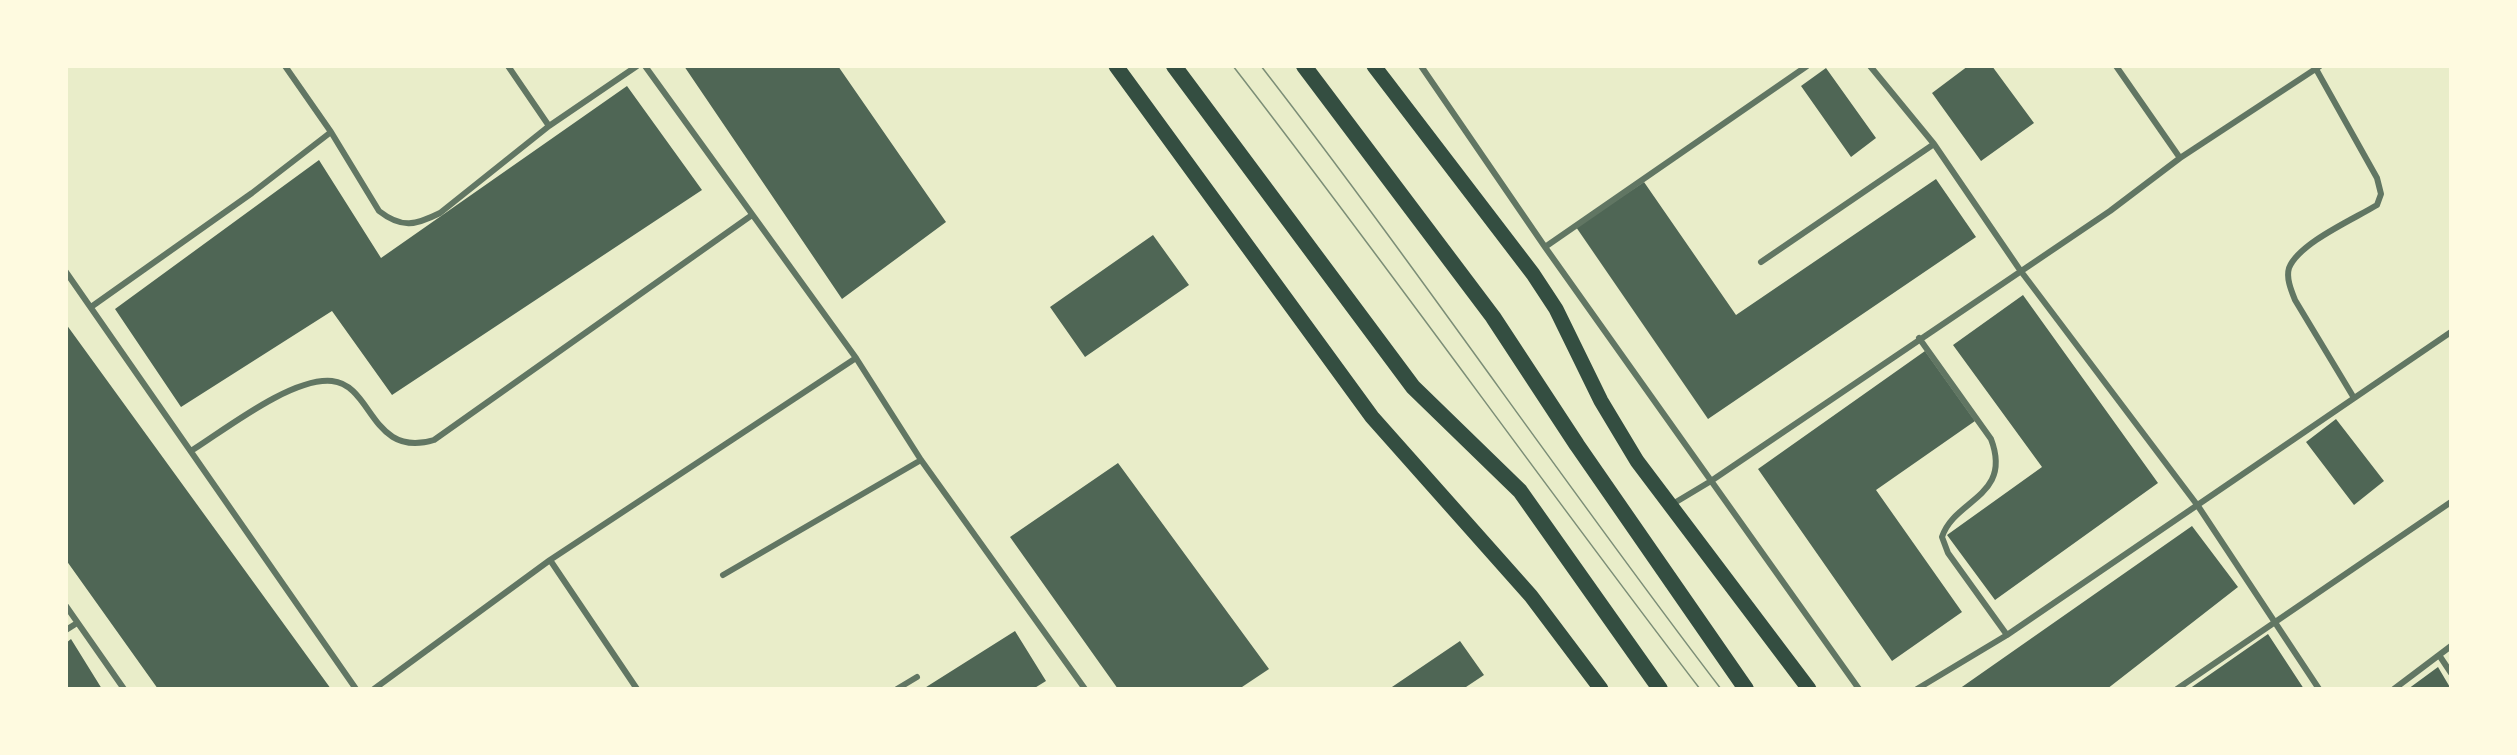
<!DOCTYPE html>
<style>
body{margin:0}
#map{position:relative;width:2517px;height:755px;overflow:hidden;background:#e9edc9;font-family:"Varela Round",sans-serif}
canvas{display:block}
.frame{position:absolute;inset:0;border:68px solid #fefae0;pointer-events:none}
</style>
<div id="map">
<canvas width="2517" height="755"></canvas>
<div class="frame"></div>
</div>
<script>
const ctx = document.querySelector('canvas').getContext('2d');
ctx.lineJoin = 'round';
function paint(path, color) {
  ctx.fillStyle = color;
  ctx.fill(path, 'evenodd');
}
function stroke(path, color, width, dash) {
  ctx.strokeStyle = color;
  ctx.lineWidth = width;
  ctx.lineCap = dash ? 'butt' : 'round';
  ctx.setLineDash(dash || []);
  ctx.stroke(path);
}
paint(new Path2D(`
 M684 66H838L946 222 842 299Z
 M1968 66H1992L2034 123 1981 161 1932 93Z
 M1826 68 1876 138 1851 157 1801 86Z
 M627 86 702 190 392 395 332 311 181 407 115 309 319 160 381 258Z
 M1936 179 1976 237 1708 419 1576 227 1644 182 1736 315Z
 M1153 235 1189 285 1085 357 1050 307Z
 M2023 295 2158 483 1995 600 1947 535 2042 467 1953 345Z
 M66 324 331 689H158L66 560Z
 M1925 351 1975 421 1876 490 1962 612 1892 661 1758 469Z
 M2336 419 2384 481 2354 505 2306 442Z
 M1118 463 1269 669 1239 689H1118L1010 537Z
 M2192 526 2238 587 2107 689H1959Z
 M1015 631 1046 681 1033 689H923Z
 M2268 634 2304 689H2189Z
 M71 639 102 689H66V643Z
 M1460 641 1484 675 1463 689H1389Z
 M2438 667 2451 689H2408Z`), '#4f6655');
stroke(new Path2D(`
 M285 66 331 132 379 211C402 229 416 225 440 213L549 126 637 66
 M508 66 549 126
 M645 66 856 358 921 460 1085 689
 M1421 66 1545 247 1859 689
 M1870 66 1934 144 2020 270 2198 506 2319 689
 M2116 66 2180 158
 M2316 69 2377 178 2381 194 2377 205C2354 219 2299 243 2289 268 2286 278 2291 290 2295 300L2354 398
 M1545 247 1807 66
 M1761 262 1934 144
 M66 272 356 689
 M91 307 252 193 331 132
 M1919 338 1991 439C2013 497 1954 499 1942 537L1948 553 2007 635
 M191 451C226 429 292 377 332 381 373 385 371 459 434 440L752 215
 M1671 505 1711 481 2110 211 2180 158 2320 66
 M550 560 637 689
 M723 575 921 460
 M66 606 124 689
 M66 630 77 623
 M2439 655 2451 673
 M374 689 550 560 856 358
 M897 689 917 677
 M1917 689 2007 635 2451 332
 M2177 689 2451 502
 M2394 689 2451 646`), '#617663', 6);
stroke(new Path2D(`
 M1116 66 1372 417 1531 596 1601 689
 M1374 66 1533 274 1556 309 1601 401 1637 461 1809 689`), '#344e41', 15);
stroke(new Path2D(`
 M1174 66 1413 387 1520 491 1660 689
 M1304 66 1493 317 1577 445 1746 689`), '#344e41', 16);
stroke(new Path2D(`
 M1233 66C1392 271 1542 483 1700 689
 M1261 66C1419 270 1564 484 1721 689`), '#7c8e77', 1.5);
</script>
